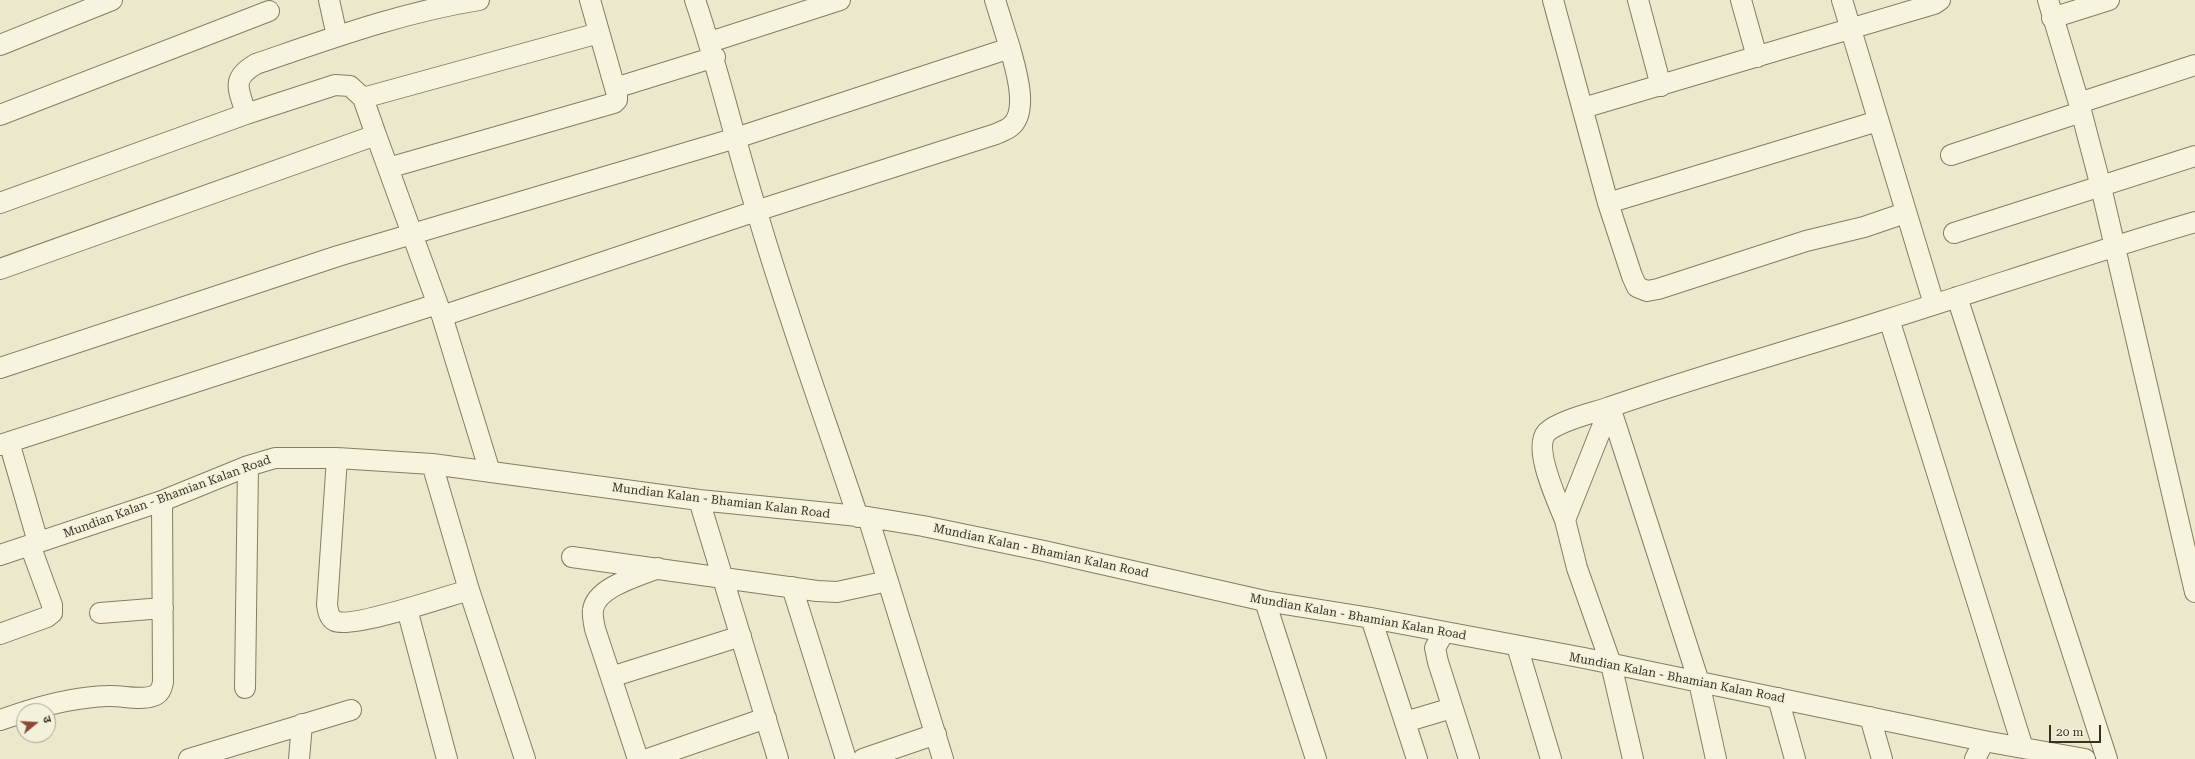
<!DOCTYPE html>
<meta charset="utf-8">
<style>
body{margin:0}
#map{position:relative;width:2195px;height:759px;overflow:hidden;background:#ebe8cc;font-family:"Roboto Serif","Noto Sans Devanagari",serif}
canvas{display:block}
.north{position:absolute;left:16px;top:703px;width:40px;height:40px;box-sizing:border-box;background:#f3f1db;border:1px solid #a9a591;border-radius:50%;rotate:72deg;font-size:11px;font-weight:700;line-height:16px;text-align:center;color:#393223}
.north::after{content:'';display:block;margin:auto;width:14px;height:18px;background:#8f4837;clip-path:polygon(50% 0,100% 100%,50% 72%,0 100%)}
.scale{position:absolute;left:2049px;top:725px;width:52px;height:18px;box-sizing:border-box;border:2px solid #393223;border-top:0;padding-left:5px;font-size:12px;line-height:14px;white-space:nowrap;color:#393223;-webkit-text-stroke:3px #f3f1db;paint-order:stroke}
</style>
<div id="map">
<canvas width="2195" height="759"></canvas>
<div class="north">उ</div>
<div class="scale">20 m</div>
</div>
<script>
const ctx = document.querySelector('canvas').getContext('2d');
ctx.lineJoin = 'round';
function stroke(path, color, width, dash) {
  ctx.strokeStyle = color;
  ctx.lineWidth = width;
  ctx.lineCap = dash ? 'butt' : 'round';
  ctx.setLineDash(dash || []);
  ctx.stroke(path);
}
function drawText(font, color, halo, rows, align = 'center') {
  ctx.font = font + ' "Roboto Serif",serif';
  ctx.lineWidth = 3;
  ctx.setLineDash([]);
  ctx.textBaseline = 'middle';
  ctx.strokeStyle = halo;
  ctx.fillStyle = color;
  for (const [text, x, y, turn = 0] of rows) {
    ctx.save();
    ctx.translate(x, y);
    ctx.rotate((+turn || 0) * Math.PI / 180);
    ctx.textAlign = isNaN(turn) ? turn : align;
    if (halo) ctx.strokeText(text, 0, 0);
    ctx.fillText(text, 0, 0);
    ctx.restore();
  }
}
const minor = new Path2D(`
 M329 0 337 36
 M695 0C719 70 735 142 757 212 787 315 824 415 858 517
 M1553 0 1608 203 1632 276 1637 287 1647 291 1658 289 1806 241 1864 227 1905 213
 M1638 0 1661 86
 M1741 0 1757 57
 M1842 0 1934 304
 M2048 0 2079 103 2101 187 2195 592
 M2052 18 2109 0
 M710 42 840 0
 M0 45 112 0
 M615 88 715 57
 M363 98 599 33
 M2079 103 2195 65
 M1583 108 1934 4 1940 0
 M246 114C239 89 230 79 256 64 329 39 403 12 479 0
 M0 115 269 11
 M1951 155 2081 112
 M388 168 614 103 617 100V95L590 0
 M0 203 246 114 335 85 350 86 363 98 376 135
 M1608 203 1878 121
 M1954 233 2195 156
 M0 269 376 135 442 316 490 472
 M1957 297 2107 759
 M442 316 756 211 996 134C1000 132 1006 130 1010 127 1030 112 1015 67 1010 48
 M1889 319 2023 748
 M0 368 338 256 736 138 1010 48 995 0
 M9 442 38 542
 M0 445 437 304
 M337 458 327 605C328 611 329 618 335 621 352 629 447 596 469 590
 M432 464 469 590 525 759
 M699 500 778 759
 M868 517 943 759
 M1565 520C1558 502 1532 448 1547 432 1560 420 1593 413 1610 407L1699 682 1716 759
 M0 555 162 501 248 466 275 458H337L432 464 699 500 868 517 923 526 1044 551 1265 601 1371 618 1584 658 1984 741 2085 759
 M572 557 817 591 837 592 888 581
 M792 587 846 759
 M1265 601 1316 759
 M407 609 447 759
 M100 613 163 608
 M1371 618 1417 759
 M1444 632 1435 648 1438 662 1469 759
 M0 634 47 617 52 613V605L30 545
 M1517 646 1551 759
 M611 677 741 636
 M245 688 248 466
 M1778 698 1795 759
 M27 711C53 703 80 697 107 696 122 695 139 701 153 696 160 694 162 688 163 682L162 501
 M1870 717 1882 759
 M0 720 24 712
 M1405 722 1452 708
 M189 759 351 710
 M299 759 302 724
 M638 759 595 629C594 623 592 616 593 610 596 587 639 576 658 568
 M648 759 766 718
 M863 759 936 734
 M1633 759 1611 664 1577 568 1565 520 1610 407C1702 375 1796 349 1889 319 1991 287 2092 252 2195 222
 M1975 759 1984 741`);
stroke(minor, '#867c61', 22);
stroke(minor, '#f6f4de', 20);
drawText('12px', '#393223', '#f3f1db', [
 ["Mundian Kalan - Bhamian Kalan Road",167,497,-20],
 ["Mundian Kalan - Bhamian Kalan Road",721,501,7],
 ["Mundian Kalan - Bhamian Kalan Road",1041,551,12],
 ["Mundian Kalan - Bhamian Kalan Road",1358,617,10],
 ["Mundian Kalan - Bhamian Kalan Road",1677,678,11]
]);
</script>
